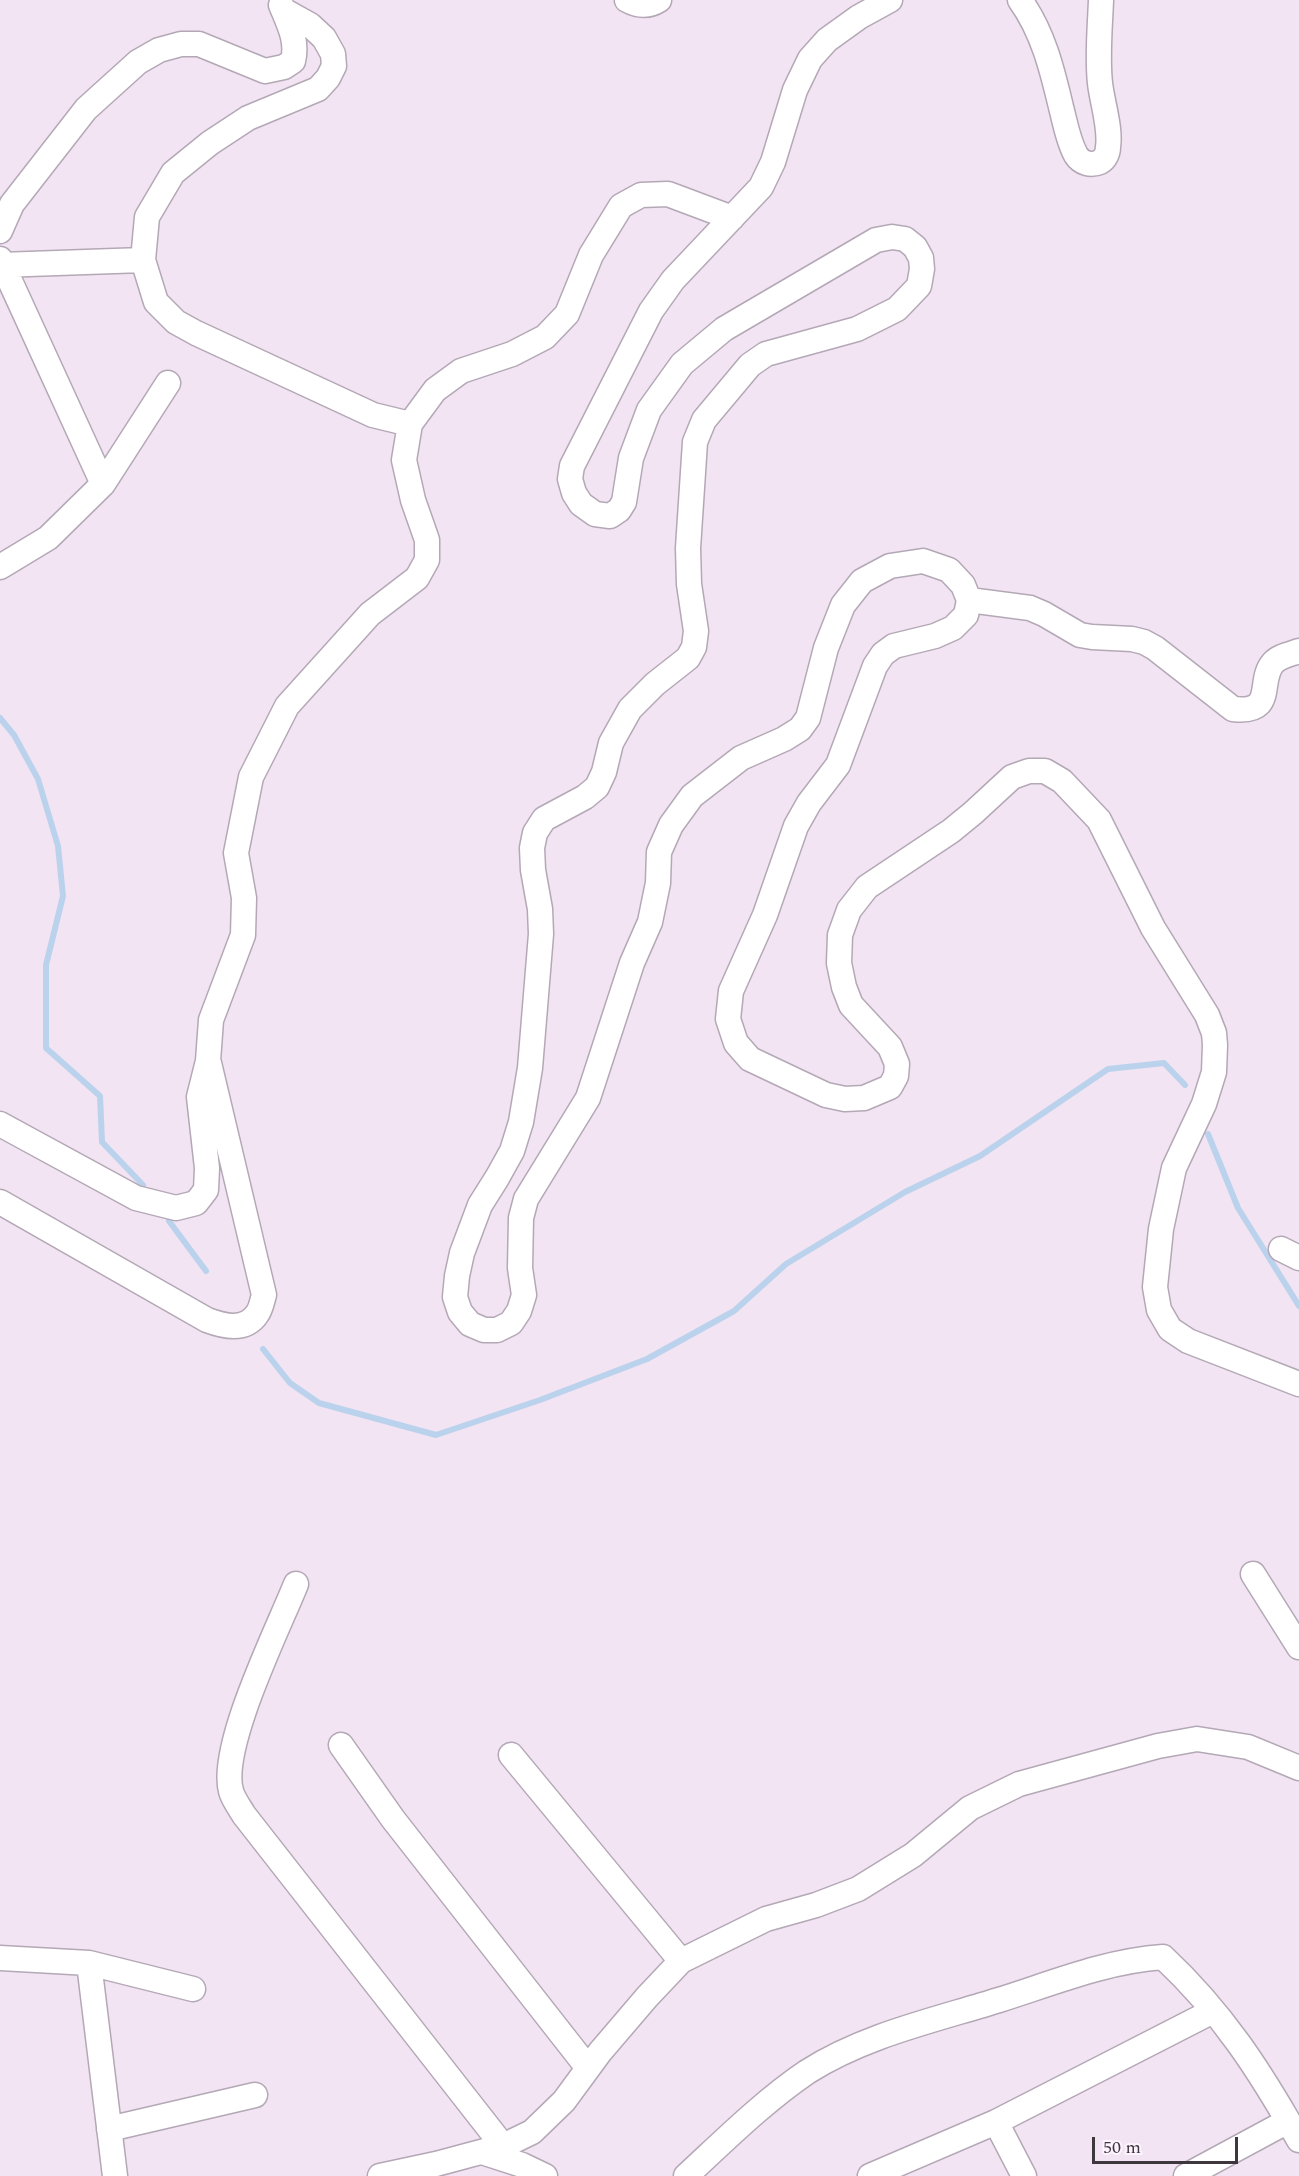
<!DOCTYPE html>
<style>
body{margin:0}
#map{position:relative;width:1299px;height:2176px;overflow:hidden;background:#f2e4f3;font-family:Spectral,serif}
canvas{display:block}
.scale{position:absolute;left:1092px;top:2137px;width:146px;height:27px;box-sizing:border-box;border:3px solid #3e383e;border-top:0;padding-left:8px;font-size:18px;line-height:21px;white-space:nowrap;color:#3e383e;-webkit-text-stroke:4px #fdf3ff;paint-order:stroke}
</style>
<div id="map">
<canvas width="1299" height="2176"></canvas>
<div class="scale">50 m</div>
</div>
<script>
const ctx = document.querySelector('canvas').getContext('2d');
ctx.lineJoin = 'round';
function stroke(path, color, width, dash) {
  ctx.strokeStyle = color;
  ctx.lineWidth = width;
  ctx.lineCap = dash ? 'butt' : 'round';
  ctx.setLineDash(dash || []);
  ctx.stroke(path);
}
stroke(new Path2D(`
 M0 718 14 735 38 779 58 846 63 896 46 965V1048L100 1096 102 1142 143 1185
 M1208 1134 1238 1208 1299 1306
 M169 1221 206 1271
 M263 1349 290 1383 319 1403 436 1435 540 1400 647 1359 734 1311 786 1264 905 1192 980 1156 1108 1069 1164 1063 1185 1085`), '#bbd2ed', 6);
const minor = new Path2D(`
 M627 0C638 6 648 7 659 0
 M890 0 859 17 827 40 810 59 795 90 773 162 761 187 673 280 651 311 572 466 570 479 574 493 581 504 595 514 610 516 619 510 624 502 631 458 649 410 682 364 724 329 876 240 892 237 905 239 915 247 921 258 922 269 919 286 897 309 857 329 766 354 750 365 704 420 695 442 688 548 689 584 696 631 694 647 688 658 655 684 630 709 611 743 604 772 597 787 585 797 544 819 535 833 532 848 533 870 540 909 541 934 530 1068 521 1122 512 1151 497 1178 480 1205 462 1253 457 1276 455 1297 460 1312 470 1324 484 1330H497L511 1323 519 1311 524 1295 520 1268 521 1218 526 1199 588 1098 632 963 650 922 658 883 659 852 671 825 692 796 741 758 784 739 800 729 808 718 826 648 843 605 862 581 890 566 923 561 949 570 963 585 969 600 966 615 953 628 935 636 894 646 883 654 875 666 838 765 809 803 796 826 765 915 731 991 728 1019 736 1043 750 1059 826 1095 845 1099 864 1098 890 1087 896 1076 897 1064 890 1047 851 1005 844 987 839 963 840 935 849 910 867 887 951 831 973 813 1012 777 1029 771H1045L1062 781 1099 820 1153 928 1207 1015 1214 1033 1215 1045 1214 1072 1204 1104 1174 1168 1161 1229 1155 1287 1159 1310 1170 1329 1188 1341 1299 1384
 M1020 0C1043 32 1052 69 1061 107 1065 122 1068 141 1076 155 1081 163 1091 166 1100 162 1105 159 1108 153 1108 147 1111 128 1102 102 1100 83 1097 56 1100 27 1101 0
 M283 10 310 25 324 38 333 54 334 66 328 78 318 89 248 118 210 143 173 173 147 217 143 260 156 302 176 322 196 333 373 415 410 424
 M0 231 12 204 86 109 138 62 159 50 181 44H199L265 71 284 67 293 61C298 41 289 24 281 5
 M0 259 103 484
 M0 265 143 260
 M0 567 48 538 103 484 168 383
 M969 600 1030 608 1044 614 1080 635 1092 637 1132 639 1144 642 1155 648 1233 709C1277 714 1257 681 1273 663 1279 656 1291 654 1299 651
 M0 1124 136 1198 176 1208 196 1203 206 1190 207 1168 199 1097 208 1061 211 1020 243 935 244 898 236 853 251 777 287 706 370 614 417 578 427 560V540L413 500 404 460 410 424 435 390 461 371 512 354 545 337 567 314 591 255 621 206 641 195 668 194 732 218
 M0 1202 207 1320C223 1326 245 1332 257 1314 261 1309 262 1301 264 1295L209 1063
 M1281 1249 1299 1258
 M1253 1574 1299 1647
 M296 1584C278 1629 219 1747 231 1791 233 1799 240 1808 244 1815L503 2146
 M341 1745 393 1819 588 2068
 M511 1755 681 1961
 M0 1958 89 1963 193 1989
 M89 1963 115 2176
 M996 2122 1024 2176
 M109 2129 255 2095
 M482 2152 522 2165 545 2176
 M380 2176 436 2164 503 2146 532 2132 564 2101 600 2052 647 1997 681 1961 766 1919 816 1905 858 1889 913 1855 970 1808 1019 1784 1158 1746 1197 1739 1248 1747 1299 1768
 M686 2176C725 2140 763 2102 807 2072 865 2035 935 2020 999 2000 1053 1983 1106 1961 1163 1957 1222 2012 1260 2071 1299 2140
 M870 2176 996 2122 1213 2011
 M1186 2176 1288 2121`);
stroke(minor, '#b4a8b6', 27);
stroke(minor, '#fff', 24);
</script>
